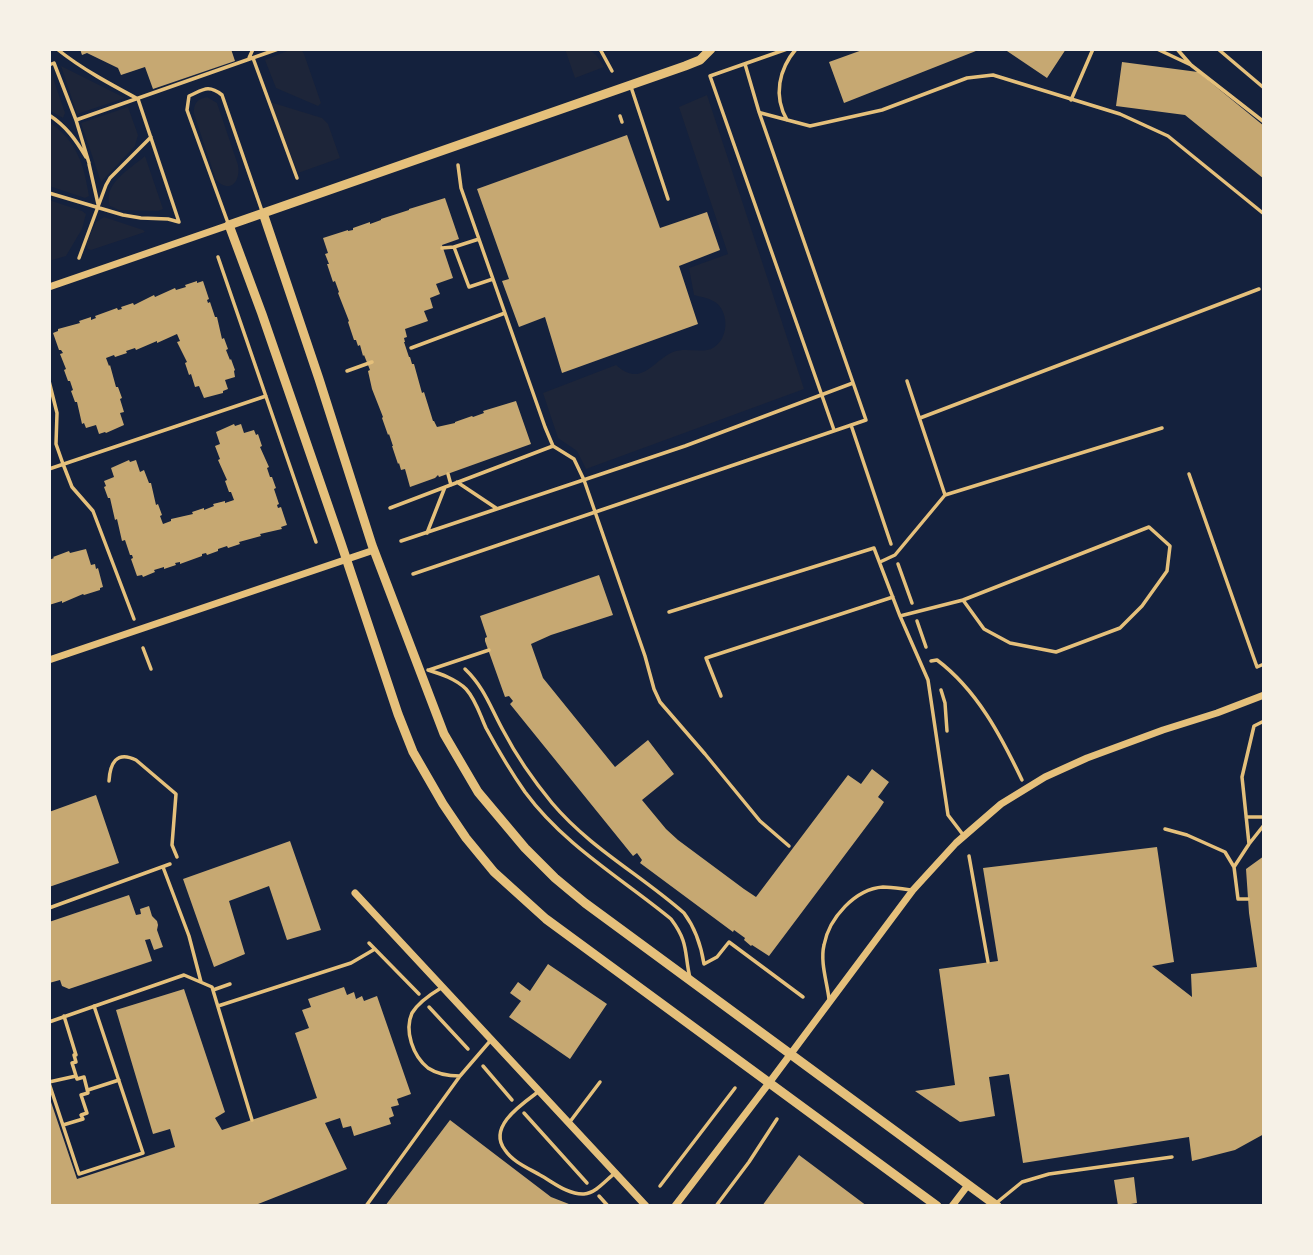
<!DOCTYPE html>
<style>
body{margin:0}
#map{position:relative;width:1313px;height:1255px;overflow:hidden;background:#14213d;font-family:Spectral,serif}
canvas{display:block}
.frame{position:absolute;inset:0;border:51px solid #f6f1e7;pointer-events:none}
</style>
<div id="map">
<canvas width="1313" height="1255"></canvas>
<div class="frame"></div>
</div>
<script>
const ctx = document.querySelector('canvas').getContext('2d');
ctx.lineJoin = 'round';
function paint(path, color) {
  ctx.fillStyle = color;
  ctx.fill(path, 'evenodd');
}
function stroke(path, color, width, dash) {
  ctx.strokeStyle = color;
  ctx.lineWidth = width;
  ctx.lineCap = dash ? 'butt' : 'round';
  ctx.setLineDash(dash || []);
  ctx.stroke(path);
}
paint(new Path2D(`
 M292 49H301L304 54 321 103 318 106 276 88 265 60Z
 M565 49C586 49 593 46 604 67L575 78Z
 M61 66 125 98 77 114Z
 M50 69 65 113 63 118 49 110Z
 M707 95 804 389 586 469 577 451 558 438 543 393 616 365C642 388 652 361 673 352 685 347 699 353 711 349 729 341 730 312 715 302 709 298 701 297 694 295L689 268 728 254 679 107Z
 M207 97 217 103 238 165C241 182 230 194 216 180L194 114C193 104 197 99 207 97Z
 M270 102 322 118 328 124 340 158 298 173Z
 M128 107 138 135 135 146 101 182 81 123Z
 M49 122C77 141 84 164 89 196L85 198 49 186Z
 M145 156 163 209 158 211 119 210 110 206C102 184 130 169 145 156Z
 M49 200 82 211 86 214 82 229 66 256 49 261Z
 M104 217 143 230 145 232 91 250 88 249 86 244 96 222Z`), '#1d2539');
paint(new Path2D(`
 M80 49H231L235 61 153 89 145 67 121 75 118 68 87 53 82 55Z
 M865 49H981L844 103 829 62Z
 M1004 49H1066L1047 78Z
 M1122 62 1198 72 1264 126V179L1185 115 1116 106Z
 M627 135 660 228 707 212 720 250 679 266 698 324 562 373 545 317 519 327 502 281 509 279 477 189Z
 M445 198 459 239 442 245 453 278 436 284 440 294 430 298 433 308 424 311 428 321 405 329 407 337 404 338 405 342H404L409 357H410L412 364H414L422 393 424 392 433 421H434L437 427 455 423V422L472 416 473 417 484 413 483 411 516 401 531 444 439 477 438 475 435 478 410 487 405 469 401 470 399 463 398 464 392 446H393L389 434 388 435 382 418 383 417 372 389 368 371 370 370 364 355 363 356 360 345 358 346 356 340H354L348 322 349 321 338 293 339 292 335 281 333 282 327 264H329L325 254 328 253 323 238 348 230V231L353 230V228L370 222V224L381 220V219L409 210V209Z
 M197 281V283L203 281 209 299 207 300 208 303 210 302 215 317H217L222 339 224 338 228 349 226 350 230 360 231 359 235 370 234 371 235 377 225 380 228 389 223 391V393L204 398 199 386 195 387 191 374 189 375 185 363 187 362 177 342 180 341 177 334 157 343V341L136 350 135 348 126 351 127 353 115 357 114 355 106 358 109 366 110 365 116 387H118L122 398 120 399 124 412 120 413 124 425 106 433 105 432 99 434 96 425 86 428 84 423 82 424 77 402H75L71 391 73 390 70 381H68L64 370 66 369 60 354 63 353 61 350H59L53 333 58 331V329L80 323 79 321 91 317V320L96 318 95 316 117 308 118 310 122 309 121 307 133 303 134 305 154 295 155 297 175 288 176 290 186 287 185 285Z
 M234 424 235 426 241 424 244 433 254 430 256 435 258 434 262 446 260 447 269 467 267 468 270 477H272L276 488 274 489 279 504 277 505 278 508 281 507 287 525 281 527 282 529 260 534 261 536 239 542 240 544 228 548 227 546 218 549V551L207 555 206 553 202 554V556L180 564V562L175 563 176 565 164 569V567L154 570 155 572 143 577 142 575 137 576 131 559 133 558 132 555H130L125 540 122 541 117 519 115 520 110 498H108L104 487 106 486 104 481 114 477 111 468 129 460 130 462 136 460 140 472 144 470 149 483H151L156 505 158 504 162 515 160 516 163 524 171 521V519L193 514 192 512 204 508V510L214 506 213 504 225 501V503L234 500 231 492H229L225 481 227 480 218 460 220 459 215 446 220 444 216 432Z
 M86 549 91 565 95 564 96 569 98 568 103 587 100 588V590L84 595 83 594 62 603V601L49 605V560L54 558 53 557 69 551 70 553Z
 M599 575 613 615 551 635 531 644 543 678 615 767 648 740 674 774 642 800 666 829 678 840 744 889 756 897 848 775 861 784 872 769 889 782 878 797 884 802 878 811 769 956 752 945 751 946 744 940 745 938 734 930 733 932 640 863 642 860 637 853 633 856 510 704 513 701 509 696 505 697 485 641V638L487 637 480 616Z
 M96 795 119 863 49 887V812Z
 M290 841 321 930 287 940 269 886 229 901 245 954 214 967 183 879Z
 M1157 847 1174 962 1152 966 1192 997 1191 974 1257 967 1249 913 1246 869 1264 856V1134L1235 1150 1192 1161 1189 1137 1023 1163 1009 1074 989 1077 995 1116 960 1122 915 1091 955 1085 939 969 998 961 983 868Z
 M129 895 136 915 141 914 140 909 149 906 152 916 157 921 158 925 157 930 163 947 154 950 150 939 145 940 152 961 69 989 62 986 60 980 49 983V922Z
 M548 964 607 1004 570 1059 509 1017 521 1001 510 993 518 982 530 991Z
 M344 987 347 995 354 992 356 999 362 996 364 1001 377 996 411 1094 397 1099 399 1105 391 1107 394 1116 389 1118 391 1124 354 1136 351 1126 343 1128 340 1118 325 1123 347 1169 253 1206H49V1096L77 1179 175 1147 170 1129 153 1134 116 1010 184 989 225 1112 215 1118 222 1130 317 1098 295 1033 309 1028 302 1010 311 1007 308 999Z
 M450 1120 551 1197 574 1206H385Z
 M799 1155 867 1206H762Z
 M1134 1177 1137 1203 1118 1206 1114 1180Z`), '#c6a872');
stroke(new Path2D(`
 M57 49C82 69 110 84 138 99L179 222
 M600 49 612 71
 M787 49 710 76 834 430
 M1157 49 1191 65 1177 49
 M1218 49 1264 88
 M249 58 253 49
 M253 58 297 178
 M49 65 54 63 76 120 89 163
 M1191 65 1264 122
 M1071 100 1093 49
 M761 113 810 126 882 110 967 78 993 75 1120 114 1168 136 1264 214
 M49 115C66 126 76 140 86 157
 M620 116 622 122
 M76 120 278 49
 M787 120C773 96 779 69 796 49
 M89 164 98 204
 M458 165 461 188 545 427 553 446 574 459 584 480 645 656 654 689 660 702 705 754 760 821 789 846
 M49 193 123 215 141 218 168 219 179 222
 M454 247 469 287 493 279
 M442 248 454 247 479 239
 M218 257 316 542
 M79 258 106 185 110 178 151 137
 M411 348 505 313
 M347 371 372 362
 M49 381 57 413 56 444 63 464 72 487 93 511 134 619
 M851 425 891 544
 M49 469 266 396
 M448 474 451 485
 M1189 474 1257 667 1264 664
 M457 482 496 508
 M390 508 553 446
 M427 533 445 487
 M401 541 685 446 853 383
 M898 564 912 603
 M413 574 866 420 759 112 745 64
 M917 621 926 647
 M143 648 151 669
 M931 661 937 660C977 690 1001 736 1022 780
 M465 669C485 688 491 709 504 732 517 757 534 781 552 803 590 848 641 875 684 913 696 929 701 945 704 964L717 957 729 942 803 997
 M941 690 945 703 947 731
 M109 781C110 764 116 750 136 760L176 794 172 845 177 857
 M1246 817H1264
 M1165 829 1187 835 1225 852 1234 867
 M1249 844 1264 825
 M969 856 988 962
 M163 867 189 936 201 982
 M1248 899H1238L1234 867 1249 844 1242 777 1254 726 1264 721
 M49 908 170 864
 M369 943 419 994
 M213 990 230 984
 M218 1006 351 963 375 949
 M429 1007 468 1049
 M49 1022 184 975 212 987 252 1120
 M483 1066 512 1100
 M49 1082 76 1076
 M49 1083 79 1174 143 1153 94 1006
 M88 1090 119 1080
 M524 1113 587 1183
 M63 1125 83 1119 81 1115 87 1113 81 1095 88 1093 84 1077 77 1079 72 1063 76 1062 74 1055H76L64 1016
 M660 1186 735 1088
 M599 1196 608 1206
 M716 1206 749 1162 777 1119`), '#e5c07b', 3.5);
stroke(new Path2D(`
 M631 87 668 199
 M228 223 187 110 189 96C203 90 208 84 222 95L262 211
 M907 381 945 495 1162 428
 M920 418 1259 289
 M880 562 895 555 945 495
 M669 612 874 548 900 616 928 680 948 815 964 836
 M900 616 963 600 984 629 1010 643 1056 652 1120 628 1142 606 1167 571 1170 546 1149 527 963 600
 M428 670C441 674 456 679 466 689 476 700 480 715 486 728 498 750 511 772 525 792 564 845 621 878 671 919 689 943 684 952 690 978
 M429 670 489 650
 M721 696 706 658 893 597
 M441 988C431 994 418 1003 412 1013 404 1031 413 1056 428 1068 437 1074 449 1076 460 1076
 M829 999C827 982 820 962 824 945 829 918 855 889 883 887 892 887 902 889 911 890
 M538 1092C522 1104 487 1127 505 1150 513 1162 528 1168 540 1175 553 1182 568 1195 584 1194 596 1193 606 1180 615 1173
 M569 1123 600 1082
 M995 1204 1022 1182 1049 1174 1172 1157
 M366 1206 460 1076 491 1040`), '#e5c07b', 3.5);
stroke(new Path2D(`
 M49 287 229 225
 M49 660 374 550
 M355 893 646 1206
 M675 1206 769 1083 913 890 956 843 1001 804 1045 777 1087 758 1163 730 1217 713 1264 695
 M952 1206 968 1185`), '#e5c07b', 7);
stroke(new Path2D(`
 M711 49 700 60 685 66 229 225 262 314 341 543 398 714 413 752 443 804 466 838 494 872 546 919 937 1206
 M263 213 319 379 372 545 444 734 478 792 525 848 555 878 585 903 997 1206`), '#e5c07b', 9);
</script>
